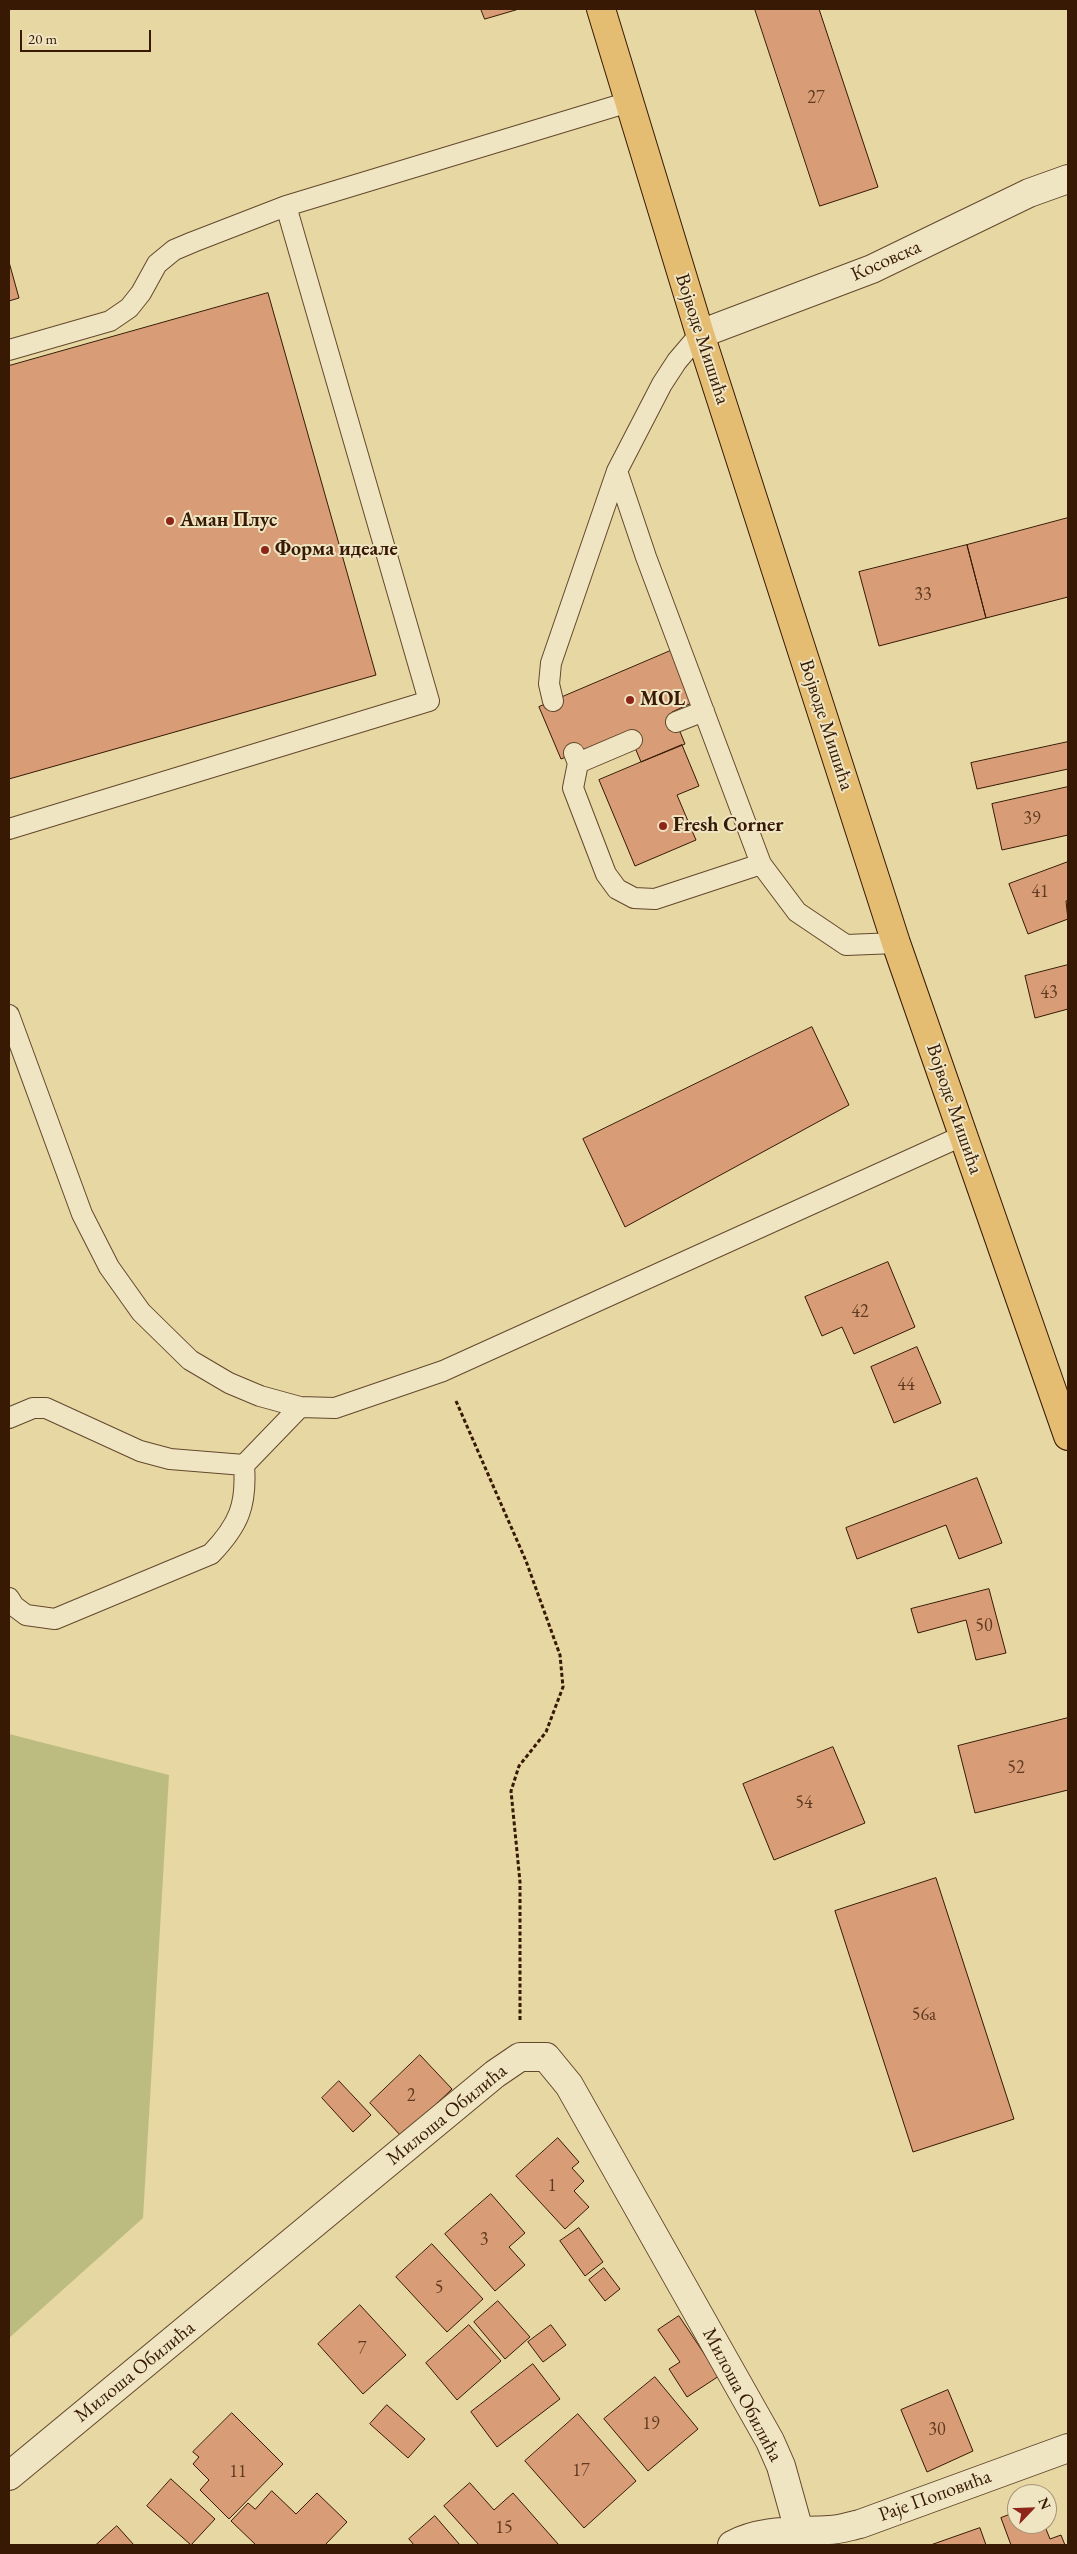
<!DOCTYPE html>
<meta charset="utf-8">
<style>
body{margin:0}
#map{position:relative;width:1077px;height:2554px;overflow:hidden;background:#e7d7a3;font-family:"EB Garamond",serif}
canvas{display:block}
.frame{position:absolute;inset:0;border:10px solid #371904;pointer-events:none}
.north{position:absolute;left:1007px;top:2484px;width:50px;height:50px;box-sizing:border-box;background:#efe5c3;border:1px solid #a59377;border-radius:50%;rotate:66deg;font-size:14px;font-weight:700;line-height:20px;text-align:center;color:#371904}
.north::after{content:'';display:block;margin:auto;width:18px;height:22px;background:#8f2418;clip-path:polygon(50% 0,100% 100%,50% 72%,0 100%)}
.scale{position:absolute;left:20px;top:30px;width:131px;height:22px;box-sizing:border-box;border:2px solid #371904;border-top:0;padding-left:6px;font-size:15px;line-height:18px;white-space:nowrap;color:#371904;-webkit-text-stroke:4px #efe5c3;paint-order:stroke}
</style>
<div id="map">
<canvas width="1077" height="2554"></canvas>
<div class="frame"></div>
<div class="north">N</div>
<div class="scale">20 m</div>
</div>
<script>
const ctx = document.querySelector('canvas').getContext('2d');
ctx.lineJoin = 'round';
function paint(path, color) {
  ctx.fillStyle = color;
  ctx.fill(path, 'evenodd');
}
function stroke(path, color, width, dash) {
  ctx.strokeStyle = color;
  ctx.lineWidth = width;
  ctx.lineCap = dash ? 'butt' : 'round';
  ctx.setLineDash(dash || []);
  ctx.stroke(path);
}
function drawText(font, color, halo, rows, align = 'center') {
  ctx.font = font + ' "EB Garamond",serif';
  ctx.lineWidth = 4;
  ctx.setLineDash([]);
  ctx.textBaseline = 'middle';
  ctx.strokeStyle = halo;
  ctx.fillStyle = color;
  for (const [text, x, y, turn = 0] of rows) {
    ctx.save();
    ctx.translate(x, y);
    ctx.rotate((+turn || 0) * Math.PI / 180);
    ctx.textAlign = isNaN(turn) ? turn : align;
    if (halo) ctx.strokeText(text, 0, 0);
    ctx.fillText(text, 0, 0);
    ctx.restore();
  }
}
paint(new Path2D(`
 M9 1734 169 1775 143 2218 9 2338Z`), '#bdbc80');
const building = new Path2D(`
 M481 9H519L485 19Z
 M755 9H819L878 187 820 206Z
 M9 262 19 298 9 301Z
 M268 293 376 675 9 779V366Z
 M1068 518V597L986 618 967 545Z
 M967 545 986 618 879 646 859 572Z
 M675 649 696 701 672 712 685 744 641 762 628 731 561 759 539 707Z
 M1068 742V769L977 789 971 763Z
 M682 745 699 786 677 795 696 840 635 866 599 780Z
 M1068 787V835L1002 850 992 804Z
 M1068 862V900L1066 901 1068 919 1028 934 1009 884Z
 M1068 965V1009L1035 1018 1025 976Z
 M812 1027 849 1105 625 1227 583 1139Z
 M888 1262 915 1327 854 1354 842 1327 822 1336 805 1297Z
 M917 1347 941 1403 894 1423 871 1367Z
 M977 1478 1002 1543 959 1559 946 1525 857 1559 846 1528Z
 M989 1589 1006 1653 976 1660 966 1620 918 1633 911 1609Z
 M1068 1718V1790L975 1813 958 1746Z
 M833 1747 865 1823 774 1860 743 1784Z
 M936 1878 1014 2119 913 2152 835 1911Z
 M420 2055 452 2089 402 2137 370 2103Z
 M339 2081 371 2115 353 2132 322 2098Z
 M558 2138 579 2162 572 2168 584 2181 574 2191 589 2207 565 2229 516 2176Z
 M491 2194 525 2233 509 2247 525 2265 495 2291 445 2234Z
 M579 2228 603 2262 585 2276 560 2241Z
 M432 2244 483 2299 447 2332 396 2277Z
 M604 2268 620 2289 605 2301 589 2280Z
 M498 2301 530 2337 505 2359 474 2322Z
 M360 2305 406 2355 363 2394 318 2344Z
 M679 2316 719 2376 687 2397 669 2369 680 2362 658 2330Z
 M469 2325 501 2361 457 2400 426 2363Z
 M551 2325 566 2345 543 2362 528 2342Z
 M533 2364 560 2399 497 2447 471 2412Z
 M655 2377 698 2429 648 2471 604 2419Z
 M948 2390 973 2451 927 2472 901 2410Z
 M387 2405 425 2439 408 2458 370 2424Z
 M232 2413 283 2464 229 2519 200 2490 209 2480 193 2464 199 2457 193 2452Z
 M578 2414 636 2481 584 2528 525 2461Z
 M171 2479 215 2519 191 2545 147 2506Z
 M470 2483 494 2510 513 2493 559 2545H479L444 2506Z
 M272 2491 296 2514 317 2493 347 2522 325 2545H256L231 2521 248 2503 255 2509Z
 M1017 2512V2524H1044L1050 2539 1061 2535 1065 2545H1011L1001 2518Z
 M435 2516 460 2545H414L409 2539Z
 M117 2526 134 2545H96Z
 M980 2528 986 2545H931Z`);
paint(building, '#d89c76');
stroke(building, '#371904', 1);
const lane = new Path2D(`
 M9 350 110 321 129 308 141 293 157 264 174 250 193 242 286 206 629 102
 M617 471 646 557 761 864 797 912 846 945 896 943
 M553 701 549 684 551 663 617 471 662 384 677 361 700 334
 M676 722 704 711
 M574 753 578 763 573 788 606 874 617 889 634 898 655 899 761 864
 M578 763 632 740
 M9 829 429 701 286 206
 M9 1015 82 1214 109 1267 141 1312 190 1360 229 1383 260 1396 300 1407 335 1408 443 1371 962 1136
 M9 1418 33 1408H46L140 1451 170 1459 244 1465
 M9 1598 14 1606 26 1615 55 1619 211 1554C239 1525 247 1505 244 1465L300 1407`);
const street = new Path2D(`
 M700 334 872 269 1029 193 1068 179
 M9 2476 495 2074 520 2057H546L569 2085 770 2441 781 2466 803 2545
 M732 2545C762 2529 796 2532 829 2530 839 2530 850 2526 860 2524L1068 2448`);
const primary = new Path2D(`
 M601 9 700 334 896 943 1068 1436`);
stroke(lane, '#63482c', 22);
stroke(street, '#63482c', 30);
stroke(primary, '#371904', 30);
stroke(new Path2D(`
 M456 1401 526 1561 560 1655 563 1687 546 1732 519 1766 511 1791 520 1882V2020`), '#371904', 3, [4, 2.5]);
stroke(lane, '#efe5c3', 20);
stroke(street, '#efe5c3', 28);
stroke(primary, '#e4bc72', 28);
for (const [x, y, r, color] of [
 [170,521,5,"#8f2418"],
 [265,550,5,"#8f2418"],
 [630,700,5,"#8f2418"],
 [663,826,5,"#8f2418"]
]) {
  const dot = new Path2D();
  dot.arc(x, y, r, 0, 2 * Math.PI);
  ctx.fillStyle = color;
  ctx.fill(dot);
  stroke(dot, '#efe5c3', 2);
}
drawText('18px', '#5f3a20', null, [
 ["27",816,98],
 ["33",923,595],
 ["39",1032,819],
 ["41",1040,892],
 ["43",1049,993],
 ["42",860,1312],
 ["44",906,1385],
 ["50",984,1626],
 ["52",1016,1768],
 ["54",804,1803],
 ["56a",924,2015],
 ["2",411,2096],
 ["1",552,2186],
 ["3",484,2240],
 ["5",439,2288],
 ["7",362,2349],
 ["19",651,2424],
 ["30",937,2430],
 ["17",581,2471],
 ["11",238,2472],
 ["15",504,2528]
]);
drawText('20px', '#371904', '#efe5c3', [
 ["Косовска",886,261,-24],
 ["Војводе Мишића",702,339,72],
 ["Војводе Мишића",826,725,72],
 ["Војводе Мишића",954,1109,71],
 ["Милоша Обилића",447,2115,-39],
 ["Милоша Обилића",135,2372,-39],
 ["Милоша Обилића",742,2395,62],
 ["Раје Поповића",935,2496,-20]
]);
drawText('bold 20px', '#371904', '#efe5c3', [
 ["Аман Плус",180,521],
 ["Форма идеале",275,550],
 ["MOL",640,700],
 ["Fresh Corner",673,826]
], 'left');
</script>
